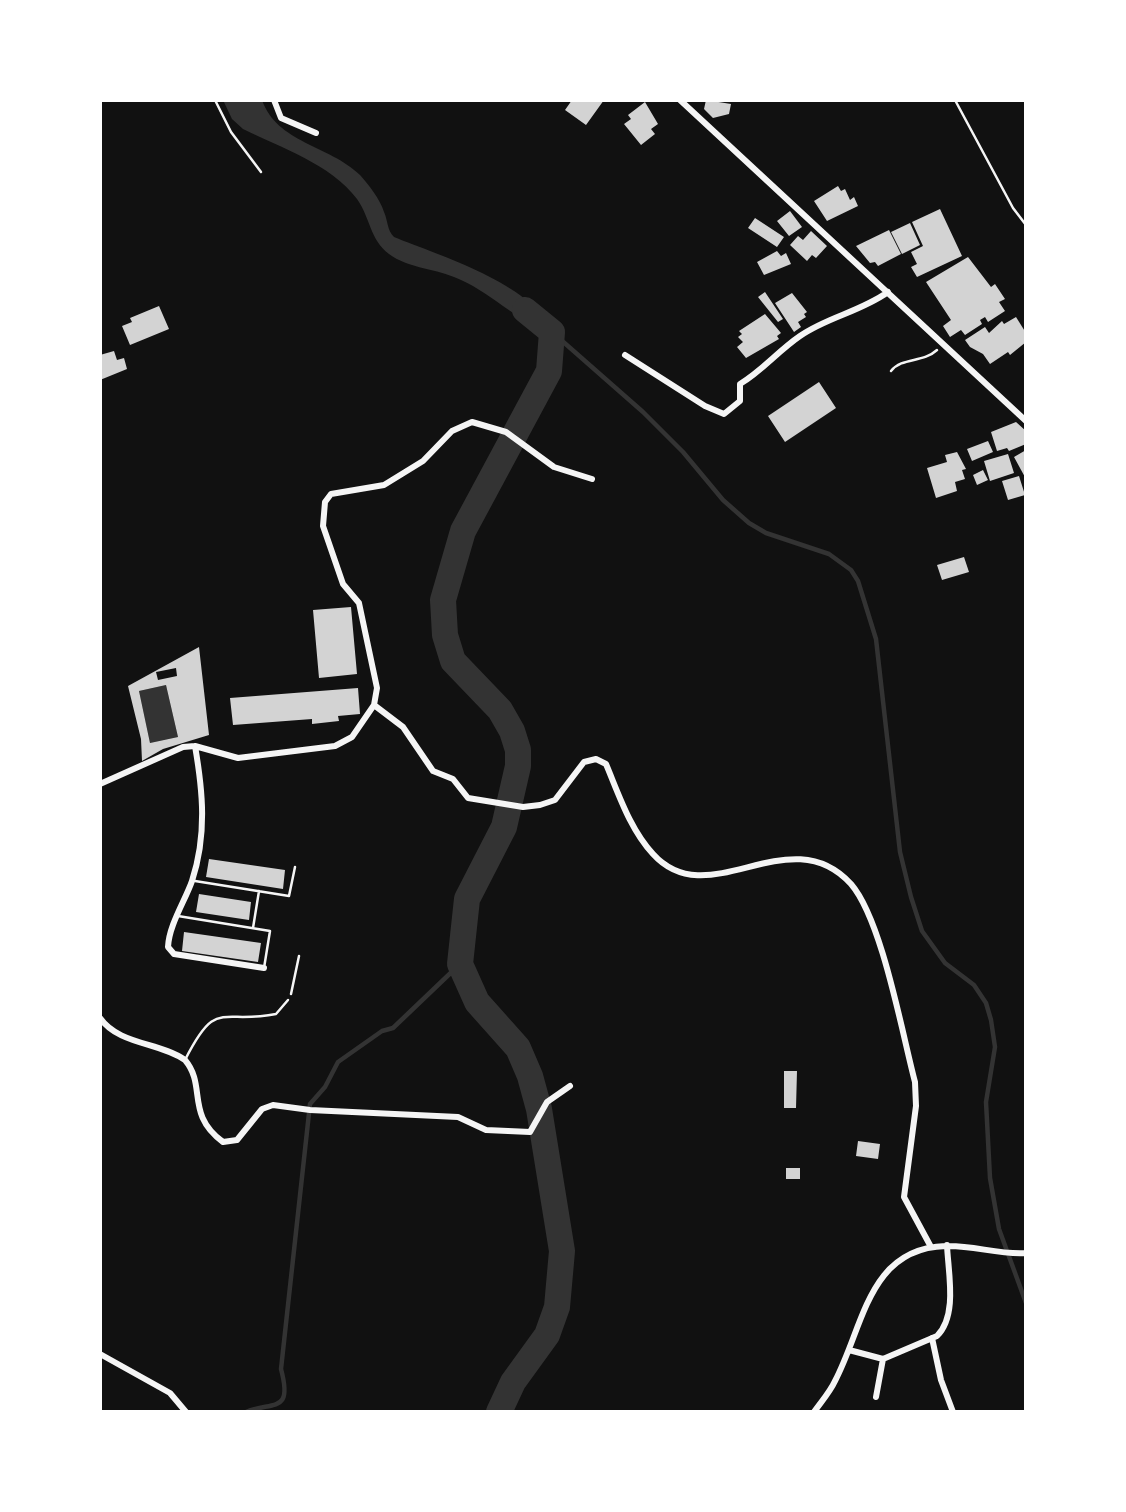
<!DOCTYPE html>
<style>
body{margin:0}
#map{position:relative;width:1126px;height:1512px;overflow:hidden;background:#111;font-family:Literata,serif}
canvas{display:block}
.frame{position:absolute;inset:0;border:102px solid #fff;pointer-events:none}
</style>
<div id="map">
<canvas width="1126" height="1512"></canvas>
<div class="frame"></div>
</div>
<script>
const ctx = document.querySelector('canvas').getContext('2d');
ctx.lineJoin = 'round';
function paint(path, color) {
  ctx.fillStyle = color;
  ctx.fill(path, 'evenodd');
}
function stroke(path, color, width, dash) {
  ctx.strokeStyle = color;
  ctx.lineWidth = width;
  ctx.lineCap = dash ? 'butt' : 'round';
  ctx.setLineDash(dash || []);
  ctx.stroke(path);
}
paint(new Path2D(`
 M223 100H262C277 143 329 145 360 175 369 185 380 199 384 212 388 221 387 230 394 237 440 256 532 283 552 332 516 322 489 290 454 277 432 268 408 268 389 254 370 240 370 217 357 199 331 164 281 148 243 129L232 119Z
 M166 685 178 737 150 743 139 691Z`), '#333');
stroke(new Path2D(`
 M552 332 643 412 683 452 723 500 749 523 766 533 829 554 851 570 858 581 876 639 900 852 911 897 922 931 945 963 974 985 986 1003 991 1020 995 1047 986 1102 990 1178 999 1229 1026 1303
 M246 1412C273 1401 293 1414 281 1369L310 1104 325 1087 338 1062 382 1031 393 1028 460 964`), '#333', 4.5);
stroke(new Path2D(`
 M499 1412 513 1382 547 1335 557 1307 562 1251 539 1109 530 1076 518 1048 477 1002 460 964 467 899 504 827 518 766V750L512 731 500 710 453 661 445 635 443 600 463 531 549 371 552 332 525 310`), '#333', 26);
paint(new Path2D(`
 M572 100H604L586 125 565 110Z
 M706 100 731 104 729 114 713 118 704 109Z
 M645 102 658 124 651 129 655 134 641 145 624 124 631 119 628 115Z
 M838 186 841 191 845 189 850 200 854 197 858 206 827 221 814 201Z
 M940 209 962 256 917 277 911 267 917 264 911 252 923 246 912 222Z
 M790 211 802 227 789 236 777 221Z
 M755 218 784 237 777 247 748 228Z
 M910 223 920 245 902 254 891 232Z
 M889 230 901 254 878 266 875 262 870 263 856 246Z
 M811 231 827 246 816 258 812 255 807 261 790 245 798 236 803 240Z
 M777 251 781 256 786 253 791 264 764 275 757 262Z
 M968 257 991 287 995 284 1005 299 999 302 1005 311 988 322 985 317 980 320 982 324 965 335 961 330 950 337 943 326 951 320 926 282Z
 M765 292 783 319 778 322 758 297Z
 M792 293 807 312 804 314 806 317 798 322 801 327 794 332 775 303Z
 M159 306 169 329 130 345 122 326 132 322 130 318Z
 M765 314 781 333 777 336 779 339 746 358 737 347 743 342 738 337 742 334 739 331Z
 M1016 317 1026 333V342L1010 355 1008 352 990 364 983 354 970 347 965 340 985 327 989 333 1002 321 1004 324Z
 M114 351 117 360 124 358 127 369 100 380V355Z
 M819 382 836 408 785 442 768 416Z
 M1016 422 1026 431V444L1009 451 1007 448 997 451 991 432Z
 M988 441 993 452 972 461 967 449Z
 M1026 450V479L1014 457Z
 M957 452 966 469 962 470 965 479 955 482 957 491 936 498 927 468 947 462 945 455Z
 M1008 454 1014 473 990 481 984 461Z
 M983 470 988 480 977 485 973 475Z
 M1019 476 1025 495 1008 500 1002 481Z
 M964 557 969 572 942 580 937 565Z
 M351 607 357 674 319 678 313 610Z
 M199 647 209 735 163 749 142 761 141 739 128 686ZM176 668 177 676 158 680 156 672ZM166 685 178 737 150 743 139 691Z
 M358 688 360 714 338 716 339 721 312 724V719L233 725 230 698Z
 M209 859 285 870 283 889 206 877Z
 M199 894 251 902 249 920 196 912Z
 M184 932 261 943 258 962 182 951Z
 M784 1071H797L796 1108H784Z
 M858 1141 880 1144 878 1159 856 1156Z
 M786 1168H800V1179H786Z`), '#d3d3d3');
stroke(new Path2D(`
 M215 100 231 132 261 172
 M955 100 1013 208 1026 225
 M891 371C902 357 923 363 937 350
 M291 994 299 956`), '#f5f5f5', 2.5);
stroke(new Path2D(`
 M195 881 289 896 295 867
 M178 916 270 931 264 968
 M253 928 259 891
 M185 1060C217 997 220 1025 276 1014L288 1000`), '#f5f5f5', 2.5);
stroke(new Path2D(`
 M274 100 281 118 316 133
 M680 100 1026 421
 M625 355 705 406 724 414 740 401V384C762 371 778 351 800 336 827 317 860 312 888 292
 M374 705 377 688 359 603 343 584 323 526 325 502 331 494 384 485 423 461 452 431 472 422 506 432 554 467 592 479
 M195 746C203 792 207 835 192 881 185 901 169 925 168 947L174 954 264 968
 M100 784 183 747 195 746 238 758 335 746 352 737 374 705 403 727 433 771 453 779 468 798 523 807 540 805 555 800 584 762 596 759 606 764C619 795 630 829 653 854 709 916 789 816 851 884 882 920 902 1033 915 1082L916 1106 904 1197 931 1247
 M100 1018C119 1045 159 1042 185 1060 207 1086 185 1114 223 1142L237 1140 262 1109 273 1105 310 1110 458 1117 486 1130 530 1132 547 1102 570 1086
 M932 1338 941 1380 953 1412
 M849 1350 883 1359
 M100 1354 170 1393 186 1412
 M876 1397 883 1359 937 1336C958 1315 948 1272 947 1245
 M814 1412C821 1402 830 1392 835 1381 864 1326 868 1248 946 1246 973 1245 999 1255 1026 1253`), '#f5f5f5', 6);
</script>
